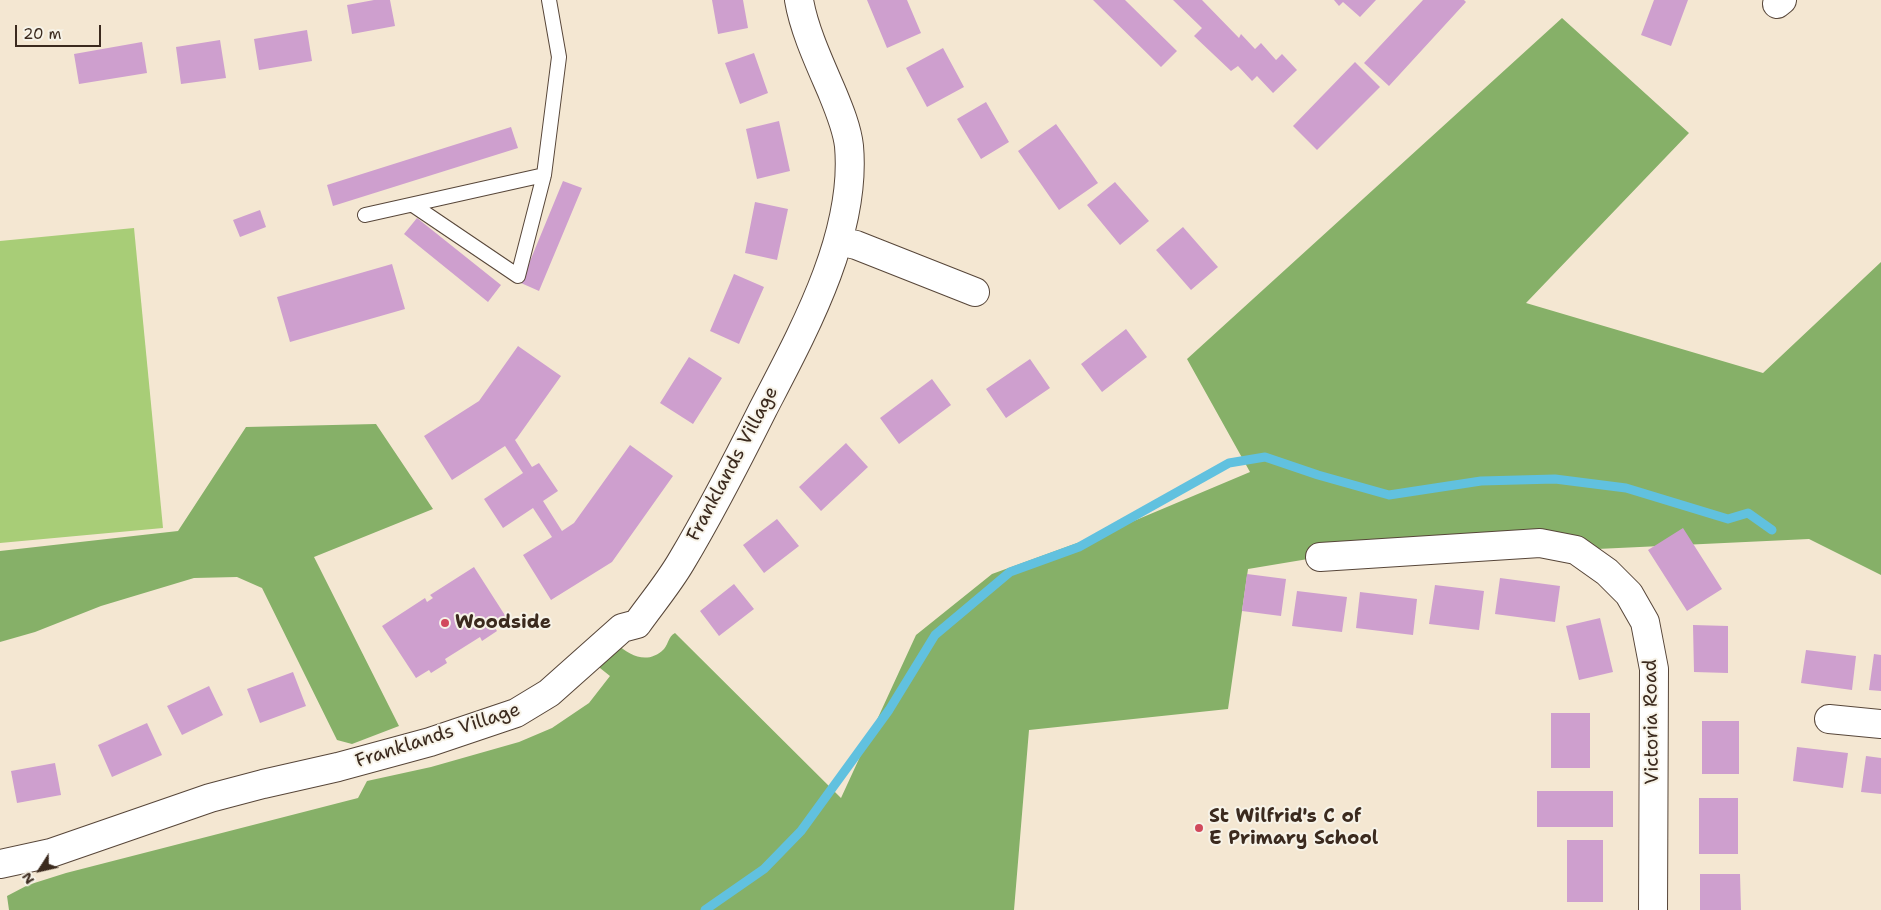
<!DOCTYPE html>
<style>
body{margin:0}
#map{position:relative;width:1881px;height:910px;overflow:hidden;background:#f4e7d2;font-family:"Shantell Sans",sans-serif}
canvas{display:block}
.north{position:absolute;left:15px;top:845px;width:50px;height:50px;-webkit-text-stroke:4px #f7f3e8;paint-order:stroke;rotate:235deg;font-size:14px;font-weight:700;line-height:20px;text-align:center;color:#3b2a1e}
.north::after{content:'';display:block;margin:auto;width:18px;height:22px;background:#3b2a1e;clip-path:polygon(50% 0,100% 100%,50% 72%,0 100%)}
.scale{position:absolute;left:15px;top:25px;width:86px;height:22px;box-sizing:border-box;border:2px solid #3b2a1e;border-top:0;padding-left:6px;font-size:15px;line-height:18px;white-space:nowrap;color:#3b2a1e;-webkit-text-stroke:4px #f7f3e8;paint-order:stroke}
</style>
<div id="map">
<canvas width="1881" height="910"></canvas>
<div class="north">N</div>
<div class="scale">20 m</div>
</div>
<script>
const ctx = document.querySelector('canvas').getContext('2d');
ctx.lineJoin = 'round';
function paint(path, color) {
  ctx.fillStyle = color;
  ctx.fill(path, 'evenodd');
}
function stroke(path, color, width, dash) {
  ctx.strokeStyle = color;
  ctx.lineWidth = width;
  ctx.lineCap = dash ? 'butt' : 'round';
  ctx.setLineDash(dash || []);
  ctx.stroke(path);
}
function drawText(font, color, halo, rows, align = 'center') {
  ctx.font = font + ' "Shantell Sans",sans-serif';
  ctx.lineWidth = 4;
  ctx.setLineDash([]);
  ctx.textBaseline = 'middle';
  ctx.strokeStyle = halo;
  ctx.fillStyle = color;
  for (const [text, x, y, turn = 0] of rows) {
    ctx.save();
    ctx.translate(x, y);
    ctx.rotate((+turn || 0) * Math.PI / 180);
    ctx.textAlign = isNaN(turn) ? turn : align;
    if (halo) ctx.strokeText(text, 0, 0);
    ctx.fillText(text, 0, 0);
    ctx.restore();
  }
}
paint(new Path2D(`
 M134 228 163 528 0 543V241Z`), '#a8cd77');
paint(new Path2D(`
 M1562 18 1689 133 1526 303 1763 373 1881 262V575L1809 539 1576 550 1320 557 1248 569 1228 709 1029 730 1014 910H9L7 896 28 885 66 873 358 798 367 781 431 767 519 742 552 728 589 703 610 676 595 664 617 644C630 656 648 665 664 649 669 643 668 637 675 633L841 798 916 635 992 574 1110 531 1250 472 1187 359Z
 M376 424 433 509 314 557 399 726 352 744 337 740 262 588 237 577 194 578 101 606 35 632 0 642V551L178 531 246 427Z`), '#86b068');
stroke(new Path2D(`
 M705 910 764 869 801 831 889 710 935 635 1010 572 1079 547 1229 463 1265 457 1318 475 1389 495 1481 481 1555 479 1626 488 1728 519 1748 513 1772 530`), '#61c1df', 9);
paint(new Path2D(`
 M390 0 395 26 352 34 347 5 374 0Z
 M712 0H743L748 28 718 34Z
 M867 0H907L921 33 887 48Z
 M1093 0H1125L1177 51 1161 67Z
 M1173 0H1202L1239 38 1241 34 1255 49 1261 43 1276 60 1282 54 1297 70 1273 93 1257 76 1252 81 1238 66 1231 71 1194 36 1202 28Z
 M1334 0H1376L1360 17 1343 2 1339 6Z
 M1423 0H1464L1466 2 1389 86 1364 63Z
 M1654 0H1688L1671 46 1641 35Z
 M307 30 312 61 259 70 254 39Z
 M220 40 226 78 181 84 176 47Z
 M142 42 147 73 79 84 74 54Z
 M943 48 964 87 927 107 906 68Z
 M754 53 768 93 740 104 725 63Z
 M1355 62 1380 87 1317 150 1293 126Z
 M986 102 1009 142 981 159 957 119Z
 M779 121 790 171 757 179 746 129Z
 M1056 124 1098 183 1059 210 1018 151Z
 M511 127 518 148 333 206 327 185Z
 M563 181 582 188 539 291 521 283Z
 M1115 182 1149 221 1120 245 1087 205Z
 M755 202 788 209 777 260 745 253Z
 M260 210 266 227 240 237 233 220Z
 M417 218 501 285 488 302 404 234Z
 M1183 227 1218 267 1191 290 1156 250Z
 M392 264 405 309 290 342 277 297Z
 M734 274 764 287 739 344 710 331Z
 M1126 329 1147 357 1102 392 1081 364Z
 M518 346 561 376 517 438 515 440 532 467 539 463 558 491 543 501 562 531 574 523 630 445 673 476 612 562 551 600 523 555 552 537 533 508 503 528 484 499 523 473 505 446 452 480 424 436 479 401Z
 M689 357 722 378 693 424 660 403Z
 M1030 359 1050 388 1006 418 986 389Z
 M932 379 951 405 899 444 880 418Z
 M846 443 868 467 821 511 799 487Z
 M777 519 799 546 764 573 743 545Z
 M1683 528 1722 589 1687 611 1648 550Z
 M474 567 508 620 495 628 497 631 482 641 480 637 445 659 447 663 431 673 429 670 416 678 382 626 425 598 427 602 433 598 430 595Z
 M1247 574 1286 579 1281 616 1242 611Z
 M1500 578 1560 586 1555 622 1495 614Z
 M734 584 754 609 719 636 700 611Z
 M1435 585 1484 591 1479 630 1429 624Z
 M1297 591 1347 597 1342 632 1292 626Z
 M1360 592 1417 599 1413 635 1356 628Z
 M1600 618 1613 672 1579 680 1566 626Z
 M1693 625 1728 626V673L1694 672Z
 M1806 650 1856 656 1852 690 1801 683Z
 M1874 654 1881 655V691L1869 690Z
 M293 672 306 706 260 723 247 689Z
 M209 686 223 715 182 735 167 706Z
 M1551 713H1590V768H1551Z
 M1702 721H1739V774H1702Z
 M147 723 162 755 112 777 98 745Z
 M1797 747 1848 753 1843 788 1793 781Z
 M1866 756 1881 758V794L1861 792Z
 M55 763 61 795 17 803 11 771Z
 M1537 791H1613V827H1537Z
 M1699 798H1738V854H1699Z
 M1567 840H1603V902H1567Z
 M1700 874H1740L1741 910H1700Z`), '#ce9fce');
const service = new Path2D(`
 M413 205 518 276 544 175 559 57 549 0
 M365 215 544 175`);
const minor = new Path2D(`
 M1777 4 1782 0
 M839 241 856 245 975 292
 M1320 557 1540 543 1576 550 1607 572 1629 594 1645 622 1654 669 1653 910
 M1829 719 1881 724
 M0 864 51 853 210 798 263 784 338 767 430 742 516 713 549 693 622 628 637 624C652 603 668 584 681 562 711 512 737 461 763 409 803 332 857 235 849 146 847 128 839 109 832 92 820 64 804 30 799 0`);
stroke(service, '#574639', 16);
stroke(minor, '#574639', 30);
stroke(service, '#fff', 14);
stroke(minor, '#fff', 28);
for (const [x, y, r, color] of [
 [445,623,5,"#d1495b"],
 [1199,828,5,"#d1495b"]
]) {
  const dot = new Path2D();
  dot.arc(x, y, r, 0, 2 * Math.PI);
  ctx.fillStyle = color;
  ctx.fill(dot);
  stroke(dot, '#f7f3e8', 2);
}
drawText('19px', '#3b2a1e', '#f7f3e8', [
 ["Franklands Village",733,464,-62],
 ["Victoria Road",1652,722,-91],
 ["Franklands Village",438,736,-18]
]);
drawText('bold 19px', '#3b2a1e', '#f7f3e8', [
 ["Woodside",455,623],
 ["St Wilfrid's C of",1209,817],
 ["E Primary School",1209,839]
], 'left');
</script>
